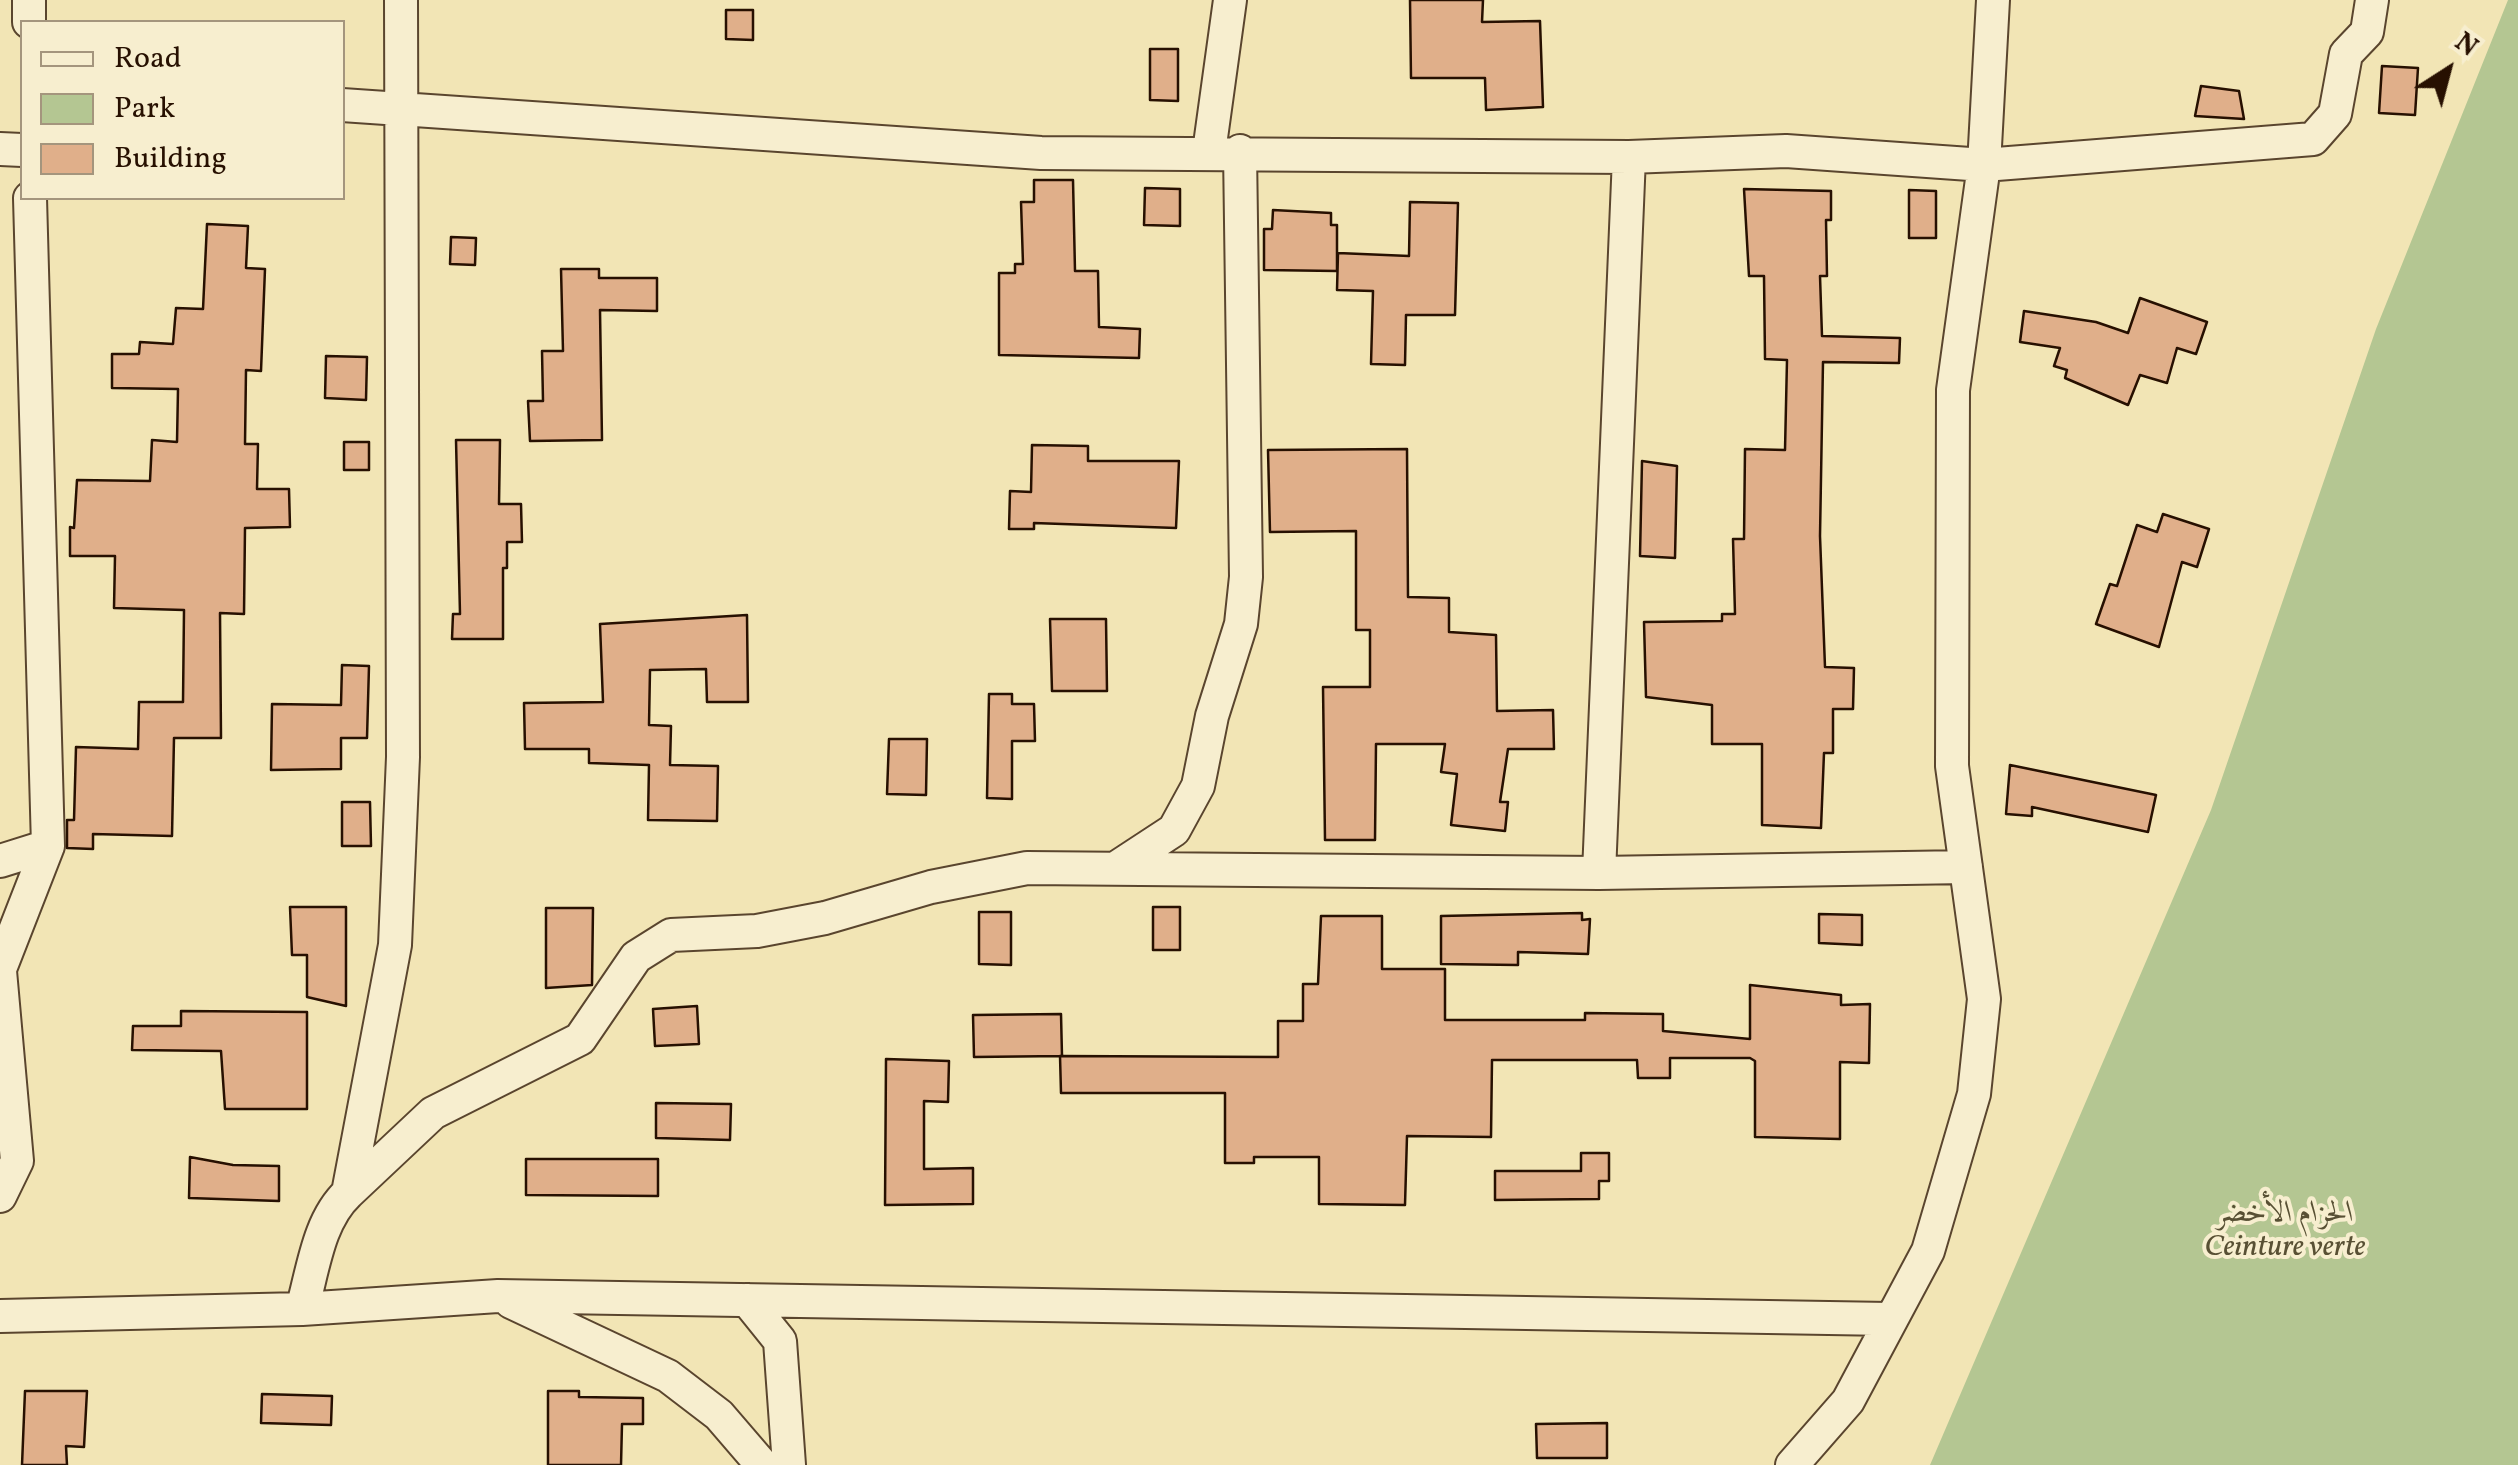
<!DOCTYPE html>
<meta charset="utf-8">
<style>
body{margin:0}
#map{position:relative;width:2518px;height:1465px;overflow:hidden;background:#f2e5b5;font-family:Vollkorn,serif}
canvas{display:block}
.legend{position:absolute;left:20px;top:20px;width:325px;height:180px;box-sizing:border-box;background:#f7eecf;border:2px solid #a4957d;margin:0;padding:12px 18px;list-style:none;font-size:30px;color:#271001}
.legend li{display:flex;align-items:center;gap:20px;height:50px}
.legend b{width:50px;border:2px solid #a4957d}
.north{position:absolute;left:2398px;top:20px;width:100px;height:100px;-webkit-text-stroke:8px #f7eecf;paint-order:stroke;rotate:36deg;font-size:28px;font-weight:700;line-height:40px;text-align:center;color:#271001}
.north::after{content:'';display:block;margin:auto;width:35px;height:45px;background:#271001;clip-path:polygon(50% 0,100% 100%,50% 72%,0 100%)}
</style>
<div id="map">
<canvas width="2518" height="1465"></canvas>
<ul class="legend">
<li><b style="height:12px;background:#f7eecf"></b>Road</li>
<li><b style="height:28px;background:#b4c692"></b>Park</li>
<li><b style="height:28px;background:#e0af8a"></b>Building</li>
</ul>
<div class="north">N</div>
</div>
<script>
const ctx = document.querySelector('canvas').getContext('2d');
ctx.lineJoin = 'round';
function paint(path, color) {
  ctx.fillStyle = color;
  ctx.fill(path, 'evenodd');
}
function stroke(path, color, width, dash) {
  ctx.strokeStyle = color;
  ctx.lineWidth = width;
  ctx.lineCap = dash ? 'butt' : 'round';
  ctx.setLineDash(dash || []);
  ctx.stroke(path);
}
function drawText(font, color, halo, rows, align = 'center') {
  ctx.font = font + ' Vollkorn,Amiri,serif';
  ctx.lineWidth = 8;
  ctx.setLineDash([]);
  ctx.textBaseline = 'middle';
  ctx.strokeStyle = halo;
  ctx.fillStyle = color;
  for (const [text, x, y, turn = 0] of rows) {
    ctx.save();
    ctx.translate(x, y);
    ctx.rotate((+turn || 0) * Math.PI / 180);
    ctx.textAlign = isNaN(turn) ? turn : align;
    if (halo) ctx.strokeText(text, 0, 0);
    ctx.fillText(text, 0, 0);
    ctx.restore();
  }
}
paint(new Path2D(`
 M2508 0H2518V1465H1930L2211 810 2376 329Z`), '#b4c692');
const building = new Path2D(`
 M1410 0H1483L1482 22 1540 21 1543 107 1486 110 1485 78H1411Z
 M726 10H753V40L726 39Z
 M1150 49H1178V101L1150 100Z
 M2382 66 2418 68 2415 115 2379 113Z
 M2201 86 2239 91 2244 119 2195 116Z
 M1034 180H1073L1075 271H1098L1099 327 1140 329 1139 358 999 355V273H1015V264H1023L1021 202H1034Z
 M1145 188 1180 189V226L1144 225Z
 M1744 189 1831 191V220H1826L1827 276H1820L1822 336 1900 338 1899 363 1823 362 1820 536 1825 667 1854 668 1853 709H1833V753H1824L1821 828 1762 825V744H1712V705L1646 697 1644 622 1722 621V614H1735L1733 539H1744L1745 449 1785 450 1787 360 1765 359 1764 276H1749Z
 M1909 190 1936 191V238H1909Z
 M1410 202 1458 203 1455 315H1406L1405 365 1371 364 1373 291 1337 290 1338 253 1409 256Z
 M1273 210 1331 213V225H1337V271L1264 270V229H1272Z
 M207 224 248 226 246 268 265 269 261 371 246 370 245 444H258L257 489H289L290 527 245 528 244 614 220 613 221 738H174L172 836 93 834V849L67 848V820H74L76 747 138 749 139 702H183L184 610 114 608 115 556H70V527L74 528 77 480 150 481 152 440 177 442 178 389 112 388V354H139L140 342 173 344 176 308 203 309Z
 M451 237 476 238 475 265 450 264Z
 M561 269H599V278H657V311L600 310 602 440 530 441 528 401H543L542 351H563Z
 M2140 298 2207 322 2196 354 2177 348 2167 383 2140 375 2128 405 2065 378 2067 370 2054 366 2060 348 2020 342 2024 311 2096 322 2128 333Z
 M326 356 367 357 366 400 325 398Z
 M456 440H500L499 504H521L522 542H507V568H503V639H452L453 614H460Z
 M344 442H369V470H344Z
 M1032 445 1088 446V461H1179L1176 528 1034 523V529H1009L1010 491 1031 492Z
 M1407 449 1408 597 1449 598V632L1496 635 1497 711 1553 710 1554 749H1508L1500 802H1508L1505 831 1451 825 1457 774 1441 772 1445 744H1376L1375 840H1325L1323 687H1370V630H1356V531L1270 532 1268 450Z
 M1642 461 1677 466 1675 558 1640 556Z
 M2163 514 2209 529 2197 567 2182 562 2159 647 2096 624 2110 584 2117 586 2137 525 2157 532Z
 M747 615 748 702H707L706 669 650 670 649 725 671 726 670 765 718 766 717 821 648 820 649 765 589 763V749H525L524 703 603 702 600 624Z
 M1050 619H1106L1107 691H1052Z
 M342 665 369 666 367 738H341V769L271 770 272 704 341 705Z
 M989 694H1012V704H1034L1035 741H1012V799L987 798Z
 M889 739H927L926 795 887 794Z
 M2010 765 2156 795 2148 832 2032 807V816L2006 814Z
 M342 802H370L371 846H342Z
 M290 907H346V1006L307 997V955H292Z
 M1153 907H1180V950H1153Z
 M546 908H593L592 985 546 988Z
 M979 912H1011V965L979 964Z
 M1582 913V920L1590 919 1588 954 1518 952V965L1441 964V916Z
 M1819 914 1862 915V945L1819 943Z
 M1321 916H1382V969H1445V1020H1585V1013L1663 1014V1031L1750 1039V985L1841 995V1005L1870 1004 1869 1063 1840 1062V1139L1755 1137V1061L1750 1058H1670V1078H1638L1637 1060H1492L1491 1137 1407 1136 1405 1205 1319 1204V1157H1254V1163H1225V1093H1061L1060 1056 1278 1057V1021H1303V984H1318Z
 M697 1006 699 1044 655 1046 653 1009Z
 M181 1011 307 1012V1109H225L221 1051 132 1050 133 1026H181Z
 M1061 1014 1062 1056 974 1057 973 1015Z
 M886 1059 949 1061 948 1102 924 1101V1169L973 1168V1204L885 1205Z
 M656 1103 731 1104 730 1140 656 1138Z
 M1581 1153H1609V1181H1599V1199L1495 1200V1171H1581Z
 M190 1157 233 1165 279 1166V1201L189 1198Z
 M526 1159H658V1196L526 1195Z
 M25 1391H87L84 1447 66 1446 67 1465H22Z
 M548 1391H579V1397L643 1398V1424H622L621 1465H548Z
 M262 1394 332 1396 331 1425 261 1423Z
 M1607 1423V1458H1537L1536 1424Z`);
paint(building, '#e0af8a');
stroke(building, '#271001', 2.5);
const minor = new Path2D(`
 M29 0V22
 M342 105 1041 153 1629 157 1786 151 1984 165 1993 0
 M0 149 22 150
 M1209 152 1230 0
 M30 198 48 846
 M0 861 48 846 0 969
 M1116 868 1174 830 1198 786 1212 716 1241 624 1246 577 1240 151
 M1599 873 1629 157
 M0 971 17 1161 0 1196
 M348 1193 433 1113 580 1039 636 957 671 935 757 931 825 918 931 887 1027 868 1599 873 1966 867
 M747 1300 780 1341 789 1465
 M511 1302 668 1376 719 1415 762 1465
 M302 1309C313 1271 318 1221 348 1193L395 945 403 757 401 0
 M0 1316 302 1309 498 1296 1889 1319
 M1792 1465 1848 1401 1928 1251 1974 1094 1984 999 1952 766 1953 390 1984 165 2313 139 2335 114 2346 54 2367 32 2372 0`);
stroke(minor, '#5a452e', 36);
stroke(minor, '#f7eecf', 32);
drawText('italic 30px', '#585034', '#f7eecf', [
 ["الحزام الأخضر",2285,1215],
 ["Ceinture verte",2285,1249]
]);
</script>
